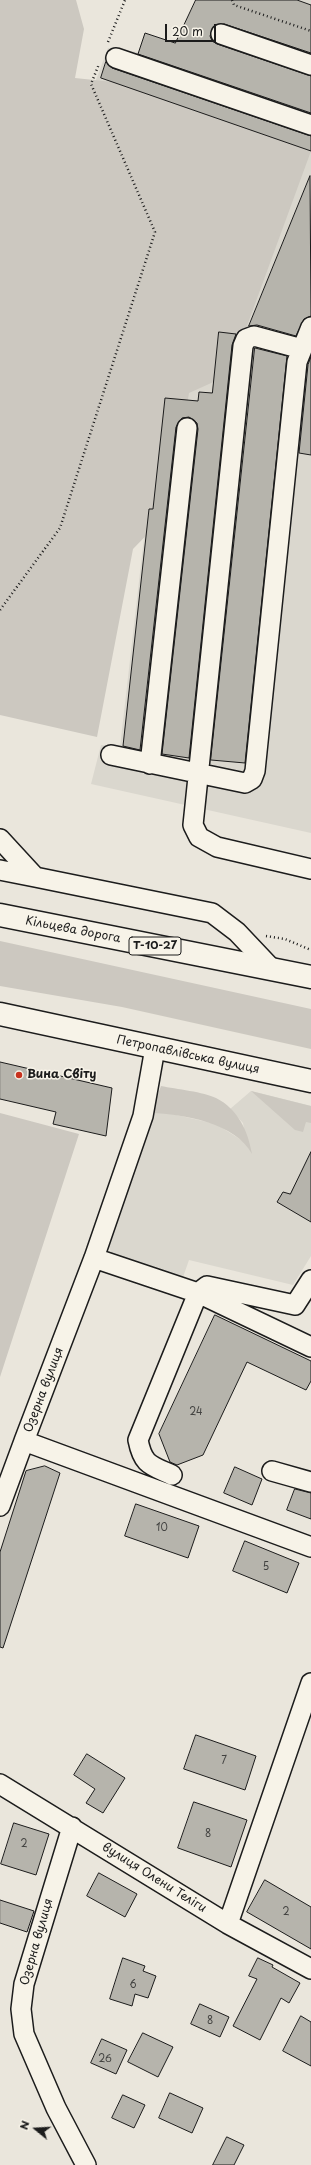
<!DOCTYPE html>
<meta charset="utf-8">
<style>
body{margin:0}
#map{position:relative;width:311px;height:2165px;overflow:hidden;background:#eae6dc;font-family:"Playpen Sans",sans-serif}
canvas{display:block}
.north{position:absolute;left:16px;top:2109px;width:40px;height:40px;-webkit-text-stroke:3px #f7f3e8;paint-order:stroke;rotate:288deg;font-size:11px;font-weight:700;line-height:16px;text-align:center;color:#1c1c1c}
.north::after{content:'';display:block;margin:auto;width:14px;height:18px;background:#1c1c1c;clip-path:polygon(50% 0,100% 100%,50% 72%,0 100%)}
.scale{position:absolute;left:165px;top:24px;width:51px;height:18px;box-sizing:border-box;border:2px solid #1c1c1c;border-top:0;padding-left:5px;font-size:12px;line-height:14px;white-space:nowrap;color:#1c1c1c;-webkit-text-stroke:3px #f7f3e8;paint-order:stroke}
</style>
<div id="map">
<canvas width="311" height="2165"></canvas>
<div class="north">N</div>
<div class="scale">20 m</div>
</div>
<script>
const ctx = document.querySelector('canvas').getContext('2d');
ctx.lineJoin = 'round';
function paint(path, color) {
  ctx.fillStyle = color;
  ctx.fill(path, 'evenodd');
}
function stroke(path, color, width, dash) {
  ctx.strokeStyle = color;
  ctx.lineWidth = width;
  ctx.lineCap = dash ? 'butt' : 'round';
  ctx.setLineDash(dash || []);
  ctx.stroke(path);
}
function drawText(font, color, halo, rows, align = 'center') {
  ctx.font = font + ' "Playpen Sans",sans-serif';
  ctx.lineWidth = 3;
  ctx.setLineDash([]);
  ctx.textBaseline = 'middle';
  ctx.strokeStyle = halo;
  ctx.fillStyle = color;
  for (const [text, x, y, turn = 0] of rows) {
    ctx.save();
    ctx.translate(x, y);
    ctx.rotate((+turn || 0) * Math.PI / 180);
    ctx.textAlign = isNaN(turn) ? turn : align;
    if (halo) ctx.strokeText(text, 0, 0);
    ctx.fillText(text, 0, 0);
    ctx.restore();
  }
}
paint(new Path2D(`
 M235 0H311V833L91 784 101 745 120 747 160 398 94 85 108 48 138 52 145 33 208 54Z
 M251 1091 311 1106V1256L293 1285 189 1260 182 1280 113 1257 107 1242 151 1113H168L216 1124 246 1143 243 1123 230 1109Z`), '#dad7ce');
paint(new Path2D(`
 M0 0H76L84 29 75 78 113 82 311 151 229 375 189 393 170 511 133 549 97 737 0 715Z
 M0 941 311 1009V1049L122 1007 0 986Z
 M161 1086C176 1089 204 1092 216 1098 238 1109 248 1131 252 1154 236 1123 183 1114 151 1113Z
 M251 1091 311 1106V1123L306 1122 303 1132 295 1130Z
 M0 1113 79 1134 0 1377Z`), '#ccc8c0');
const building = new Path2D(`
 M196 0H297L311 5V53L224 24 214 26 210 36 212 41 217 44 311 76V113L138 54 145 33 175 43Z
 M106 62 112 68 311 136V151L101 78Z
 M310 176 311 316 304 319 296 336 257 325 249 326Z
 M219 332 236 334 232 345 189 758 162 754 198 429 197 423 189 417 182 418 176 427 140 750 123 746 149 509H153L165 398 198 401 199 392 212 393Z
 M255 348 287 356 245 763 211 760Z
 M311 357V455L299 453 308 365Z
 M0 1062 112 1088 106 1136 53 1124 56 1112 0 1099Z
 M311 1152V1222L277 1202 283 1192 290 1194Z
 M215 1315 311 1361V1381L306 1390 247 1362 203 1455 177 1465 170 1462 159 1434Z
 M45 1466 60 1473 3 1648 0 1647V1552L26 1471Z
 M235 1467 262 1479 252 1505 224 1493Z
 M295 1489 311 1493V1519L287 1510Z
 M136 1504 199 1526 188 1558 125 1536Z
 M245 1541 299 1563 287 1593 233 1571Z
 M196 1735 256 1756 245 1790 184 1769Z
 M87 1754 125 1778 103 1813 86 1803 95 1789 74 1775Z
 M194 1802 247 1820 231 1867 178 1848Z
 M14 1823 49 1834 36 1875 1 1864Z
 M99 1873 137 1894 125 1917 87 1896Z
 M265 1880 311 1907V1949L247 1912Z
 M0 1900 34 1911 27 1932 0 1923Z
 M123 1958 145 1966 143 1971 156 1976 148 1998 135 1994 132 2006 110 1999Z
 M258 1958 273 1965 272 1967 300 1983 289 2003 281 1998 260 2040 233 2026 257 1979 249 1976Z
 M200 2004 229 2017 220 2037 191 2024Z
 M301 2016 311 2022V2066L283 2051Z
 M143 2033 173 2047 158 2077 128 2062Z
 M102 2039 127 2050 116 2074 91 2063Z
 M170 2093 203 2108 192 2133 159 2118Z
 M123 2095 145 2105 134 2128 112 2118Z
 M227 2137 244 2145 234 2165H213Z`);
paint(building, '#b6b4ac');
stroke(building, '#1c1c1c', 1);
const minor = new Path2D(`
 M221 34 311 65
 M116 58 311 125
 M302 349 254 336 246 339 243 346 193 825 199 837 217 847 311 869
 M111 755 245 783 252 779 255 771 297 362 311 327
 M150 764 187 428
 M0 839 35 877 212 913 237 932 272 969
 M0 870 35 877
 M155 1048 143 1116 94 1258 24 1441 311 1547
 M94 1258 198 1293 311 1347
 M272 1471 311 1482
 M172 1475C150 1465 143 1465 138 1440L198 1293 207 1286 295 1305 311 1280
 M0 1506 24 1441
 M0 1784 228 1924 311 1969
 M72 1827 24 1984 21 2009 24 2034 56 2108 86 2165
 M228 1924 311 1683`);
const highway = new Path2D(`
 M0 915 311 977
 M0 1014 311 1081`);
stroke(minor, '#1c1c1c', 22);
stroke(highway, '#1c1c1c', 25);
stroke(new Path2D(`
 M232 0 234 5 311 31
 M108 42 125 0
 M0 610 60 528 155 232 91 84 99 64
 M266 936 285 939 311 950`), '#1c1c1c', 2.5, [1, 3]);
stroke(minor, '#f7f3e8', 19);
stroke(highway, '#f7f3e8', 22);
for (const [x, y, r, color] of [
 [19,1075,4,"#c8321e"]
]) {
  const dot = new Path2D();
  dot.arc(x, y, r, 0, 2 * Math.PI);
  ctx.fillStyle = color;
  ctx.fill(dot);
  stroke(dot, '#f7f3e8', 1.5);
}
drawText('10px', '#424240', null, [
 ["24",196,1412],
 ["10",162,1528],
 ["5",266,1567],
 ["7",224,1761],
 ["8",208,1834],
 ["2",24,1844],
 ["2",286,1912],
 ["6",133,1985],
 ["8",210,2021],
 ["26",105,2059]
]);
for (const [x, y, w] of [
 [155,946,52]
]) {
  const box = new Path2D();
  box.roundRect(x - w / 2, y - 9, w, 18, 3);
  ctx.fillStyle = '#f7f3e8';
  ctx.fill(box);
  stroke(box, '#1c1c1c', 1);
}
drawText('bold 11px', '#1c1c1c', null, [
 ["Т-10-27",155,946]
]);
drawText('12px', '#1c1c1c', '#f7f3e8', [
 ["Кільцева дорога",73,930,11],
 ["Петропавлівська вулиця",188,1055,12],
 ["Озерна вулиця",44,1390,-69],
 ["вулиця Олени Теліги",154,1878,32],
 ["Озерна вулиця",37,1942,-74]
]);
drawText('bold 12px', '#1c1c1c', '#f7f3e8', [
 ["Вина Світу",27,1075]
], 'left');
</script>
